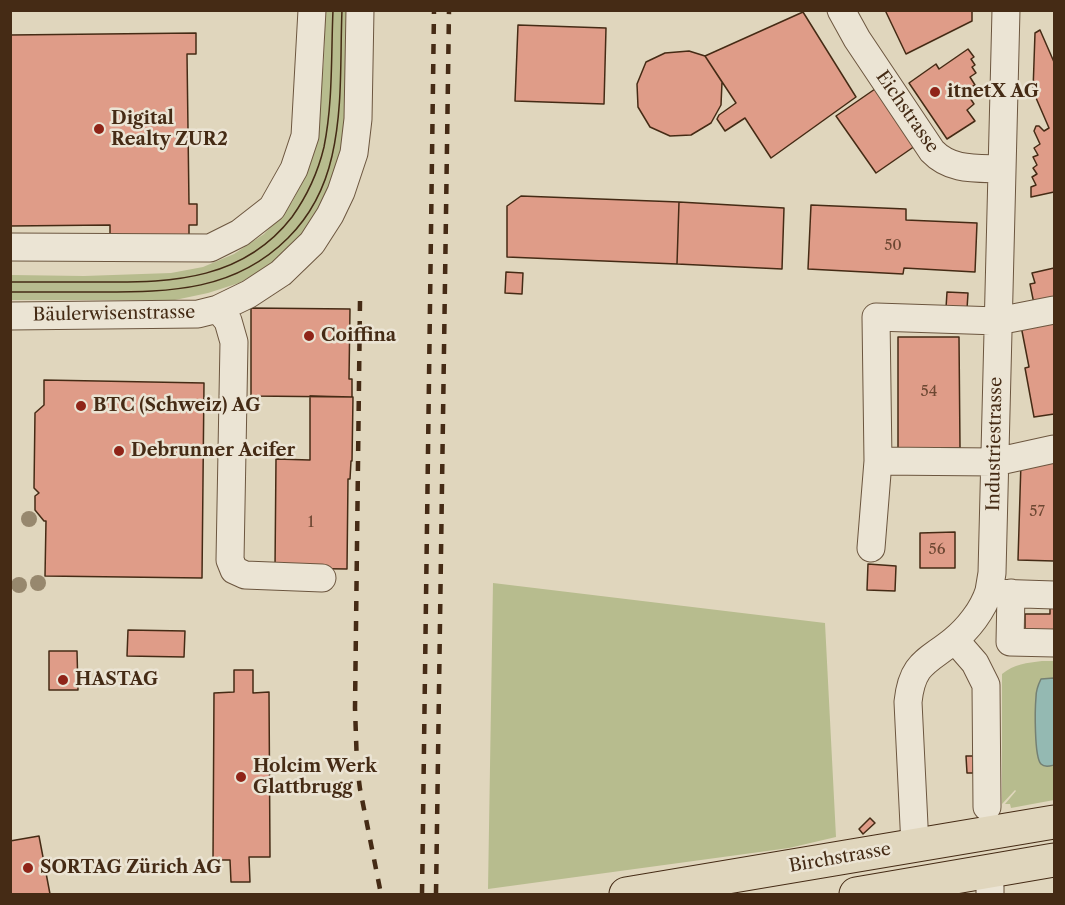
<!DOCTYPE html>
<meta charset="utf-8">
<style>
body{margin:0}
#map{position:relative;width:1065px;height:905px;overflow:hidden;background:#e0d6bd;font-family:"Libre Caslon Text",serif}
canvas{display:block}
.frame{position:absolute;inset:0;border:12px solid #452b15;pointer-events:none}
</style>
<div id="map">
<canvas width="1065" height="905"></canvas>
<div class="frame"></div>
</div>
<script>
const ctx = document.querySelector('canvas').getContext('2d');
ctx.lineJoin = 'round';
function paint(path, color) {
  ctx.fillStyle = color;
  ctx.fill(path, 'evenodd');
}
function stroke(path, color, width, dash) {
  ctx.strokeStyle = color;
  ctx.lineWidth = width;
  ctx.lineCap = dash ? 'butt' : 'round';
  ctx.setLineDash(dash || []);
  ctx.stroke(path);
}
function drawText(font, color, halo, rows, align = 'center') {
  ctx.font = font + ' "Libre Caslon Text",serif';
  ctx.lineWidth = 5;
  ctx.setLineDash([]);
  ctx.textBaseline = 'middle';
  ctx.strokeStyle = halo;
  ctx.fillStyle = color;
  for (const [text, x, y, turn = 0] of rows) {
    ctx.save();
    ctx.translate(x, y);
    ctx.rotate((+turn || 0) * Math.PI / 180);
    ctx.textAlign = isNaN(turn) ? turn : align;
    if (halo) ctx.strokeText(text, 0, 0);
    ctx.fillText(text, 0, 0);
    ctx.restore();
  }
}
paint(new Path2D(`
 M325 11H348L345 125 341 155 321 208 301 237 275 262 239 283 208 293 175 300H11V275L84 276 171 273 203 267 234 254 264 234 278 219 292 202 306 175 316 140 324 59Z
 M493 583 825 623 836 837 789 848 488 889Z
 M1042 661H1054V800L1011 808 1010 804H1005L1016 791 1015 790 1002 804V674C1014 664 1027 663 1042 661Z`), '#b7bc8e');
const water = new Path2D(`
 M1054 678V765C1050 766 1045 768 1041 764 1034 757 1035 708 1036 697 1036 691 1038 685 1041 679Z`);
paint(water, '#94b9b2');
stroke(water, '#748073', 1.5);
const building = new Path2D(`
 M885 10H972V21L906 54Z
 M803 12 856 97 771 158 745 118 725 131 717 119 719 115 736 103 705 56Z
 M518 25 606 28 604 104 515 101Z
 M1040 30 1054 62V192L1031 197V187L1036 185 1032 177 1037 174 1033 168 1037 165 1033 157 1038 155 1034 148 1040 144 1034 131 1036 126H1039L1044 131 1049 128 1033 91 1035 33Z
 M196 33V54H187L189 204H197V225H189V239L110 240V225L10 226V35Z
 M968 49 974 57 971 59 975 65 972 67 976 73 970 77 975 85 970 88 975 95 970 98 974 104 967 110 975 121 947 139 909 83 936 64 939 69Z
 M689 51 705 56 722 82 721 105 711 123 691 135 670 136 650 127 638 107 637 84 646 62 665 53Z
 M875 89 915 146 876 173 836 116Z
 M521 196 679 202 677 264 507 257V206Z
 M679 202 784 208 782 269 677 264Z
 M811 205 906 209V220L977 223 975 272 904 268 903 274 808 269Z
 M1054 268V300L1034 304 1030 284 1035 283 1032 273Z
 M506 272 523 273 522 294 505 293Z
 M947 292 968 293 967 309 946 308Z
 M251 308 350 309 349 379H352V397L251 396Z
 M1054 320V414L1034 417 1025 368 1029 367 1021 326Z
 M898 337H959L960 448H898Z
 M44 380 204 383 202 578 45 576 46 521H44L35 510V496L39 493 34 488 35 413 44 405Z
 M310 396 353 397 352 461H351L350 479H348L347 569 275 568 276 459 310 460Z
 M1021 462 1054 463V561L1018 560Z
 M955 532V568H920V533Z
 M868 564 896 566 895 591 867 590Z
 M1050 607 1054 608V640L1025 633V614H1050Z
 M128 630 185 631 184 657 127 656Z
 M49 651H77L78 690H49Z
 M234 670H253V693L269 692 270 857H249L250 882H231L230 860H213L214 693 234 692Z
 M966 756H973V773H967Z
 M870 818 875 823 863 834 859 829Z
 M39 836 50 894H10V841Z`);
paint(building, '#df9c88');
stroke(building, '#452b15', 1.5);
const minor = new Path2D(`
 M841 10 857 39 932 151C951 171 976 168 1002 169
 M10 247 210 248 240 233 272 208 294 169 305 136 312 10
 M218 309 228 321 234 342 230 560 234 570 245 575 322 578
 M10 316 198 314 218 309 249 294 281 273 312 243 330 215 341 192 354 153 358 119 360 10
 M878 461 995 462 1054 449
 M871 548 878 461 876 317 998 321 1054 310
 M993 593 1054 595
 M1011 593 1010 642 1054 643
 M955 640 975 663 986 685 987 807
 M915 846 908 702C912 663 927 662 953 641 968 629 983 610 989 591 990 585 991 579 992 573L1006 10
 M990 887V894`);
const major = new Path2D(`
 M626 894 1054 822
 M856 894 1054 860`);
stroke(minor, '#6c563f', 29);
stroke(major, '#452b15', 35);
stroke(minor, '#ebe4d4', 27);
stroke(major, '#e0d6bd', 33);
stroke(new Path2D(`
 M10 282C41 282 71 282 102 282 174 283 244 279 292 217 307 196 318 172 324 147 333 102 331 56 333 10
 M10 292C41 292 71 292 101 292 171 292 235 291 288 238 310 216 325 187 332 156 343 108 340 59 342 10`), '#452b15', 1.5);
stroke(new Path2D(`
 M360 301 355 708 357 766 360 789 381 894
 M422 894 434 10
 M436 894 449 10`), '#452b15', 4.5, [10, 10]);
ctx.fillStyle = '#97886e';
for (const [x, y] of [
 [29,519],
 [38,583],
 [19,585]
]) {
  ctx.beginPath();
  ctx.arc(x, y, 8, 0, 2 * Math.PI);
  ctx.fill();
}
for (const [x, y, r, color] of [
 [935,92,6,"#8f2418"],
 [99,129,6,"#8f2418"],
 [309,336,6,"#8f2418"],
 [81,406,6,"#8f2418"],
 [119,451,6,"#8f2418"],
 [63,680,6,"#8f2418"],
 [241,777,6,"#8f2418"],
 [28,868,6,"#8f2418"]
]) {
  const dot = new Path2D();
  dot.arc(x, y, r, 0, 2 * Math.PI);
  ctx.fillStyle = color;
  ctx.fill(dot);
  stroke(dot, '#ebe4d4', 2);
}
drawText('15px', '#6c4732', null, [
 ["50",893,246],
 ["54",929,392],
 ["57",1037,512],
 ["1",311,523],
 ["56",937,550]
]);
drawText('bold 18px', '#452b15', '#ebe4d4', [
 ["itnetX AG",947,92],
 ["Digital",111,119],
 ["Realty ZUR2",111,140],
 ["Coiffina",321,336],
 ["BTC (Schweiz) AG",93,406],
 ["Debrunner Acifer",131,451],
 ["HASTAG",75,680],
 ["Holcim Werk",253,767],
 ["Glattbrugg",253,788],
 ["SORTAG Zürich AG",40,868]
], 'left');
drawText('18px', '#452b15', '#ebe4d4', [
 ["Eichstrasse",907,112,55],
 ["Bäulerwisenstrasse",114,314,-1],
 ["Industriestrasse",995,444,-89],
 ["Birchstrasse",840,858,-10]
]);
</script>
